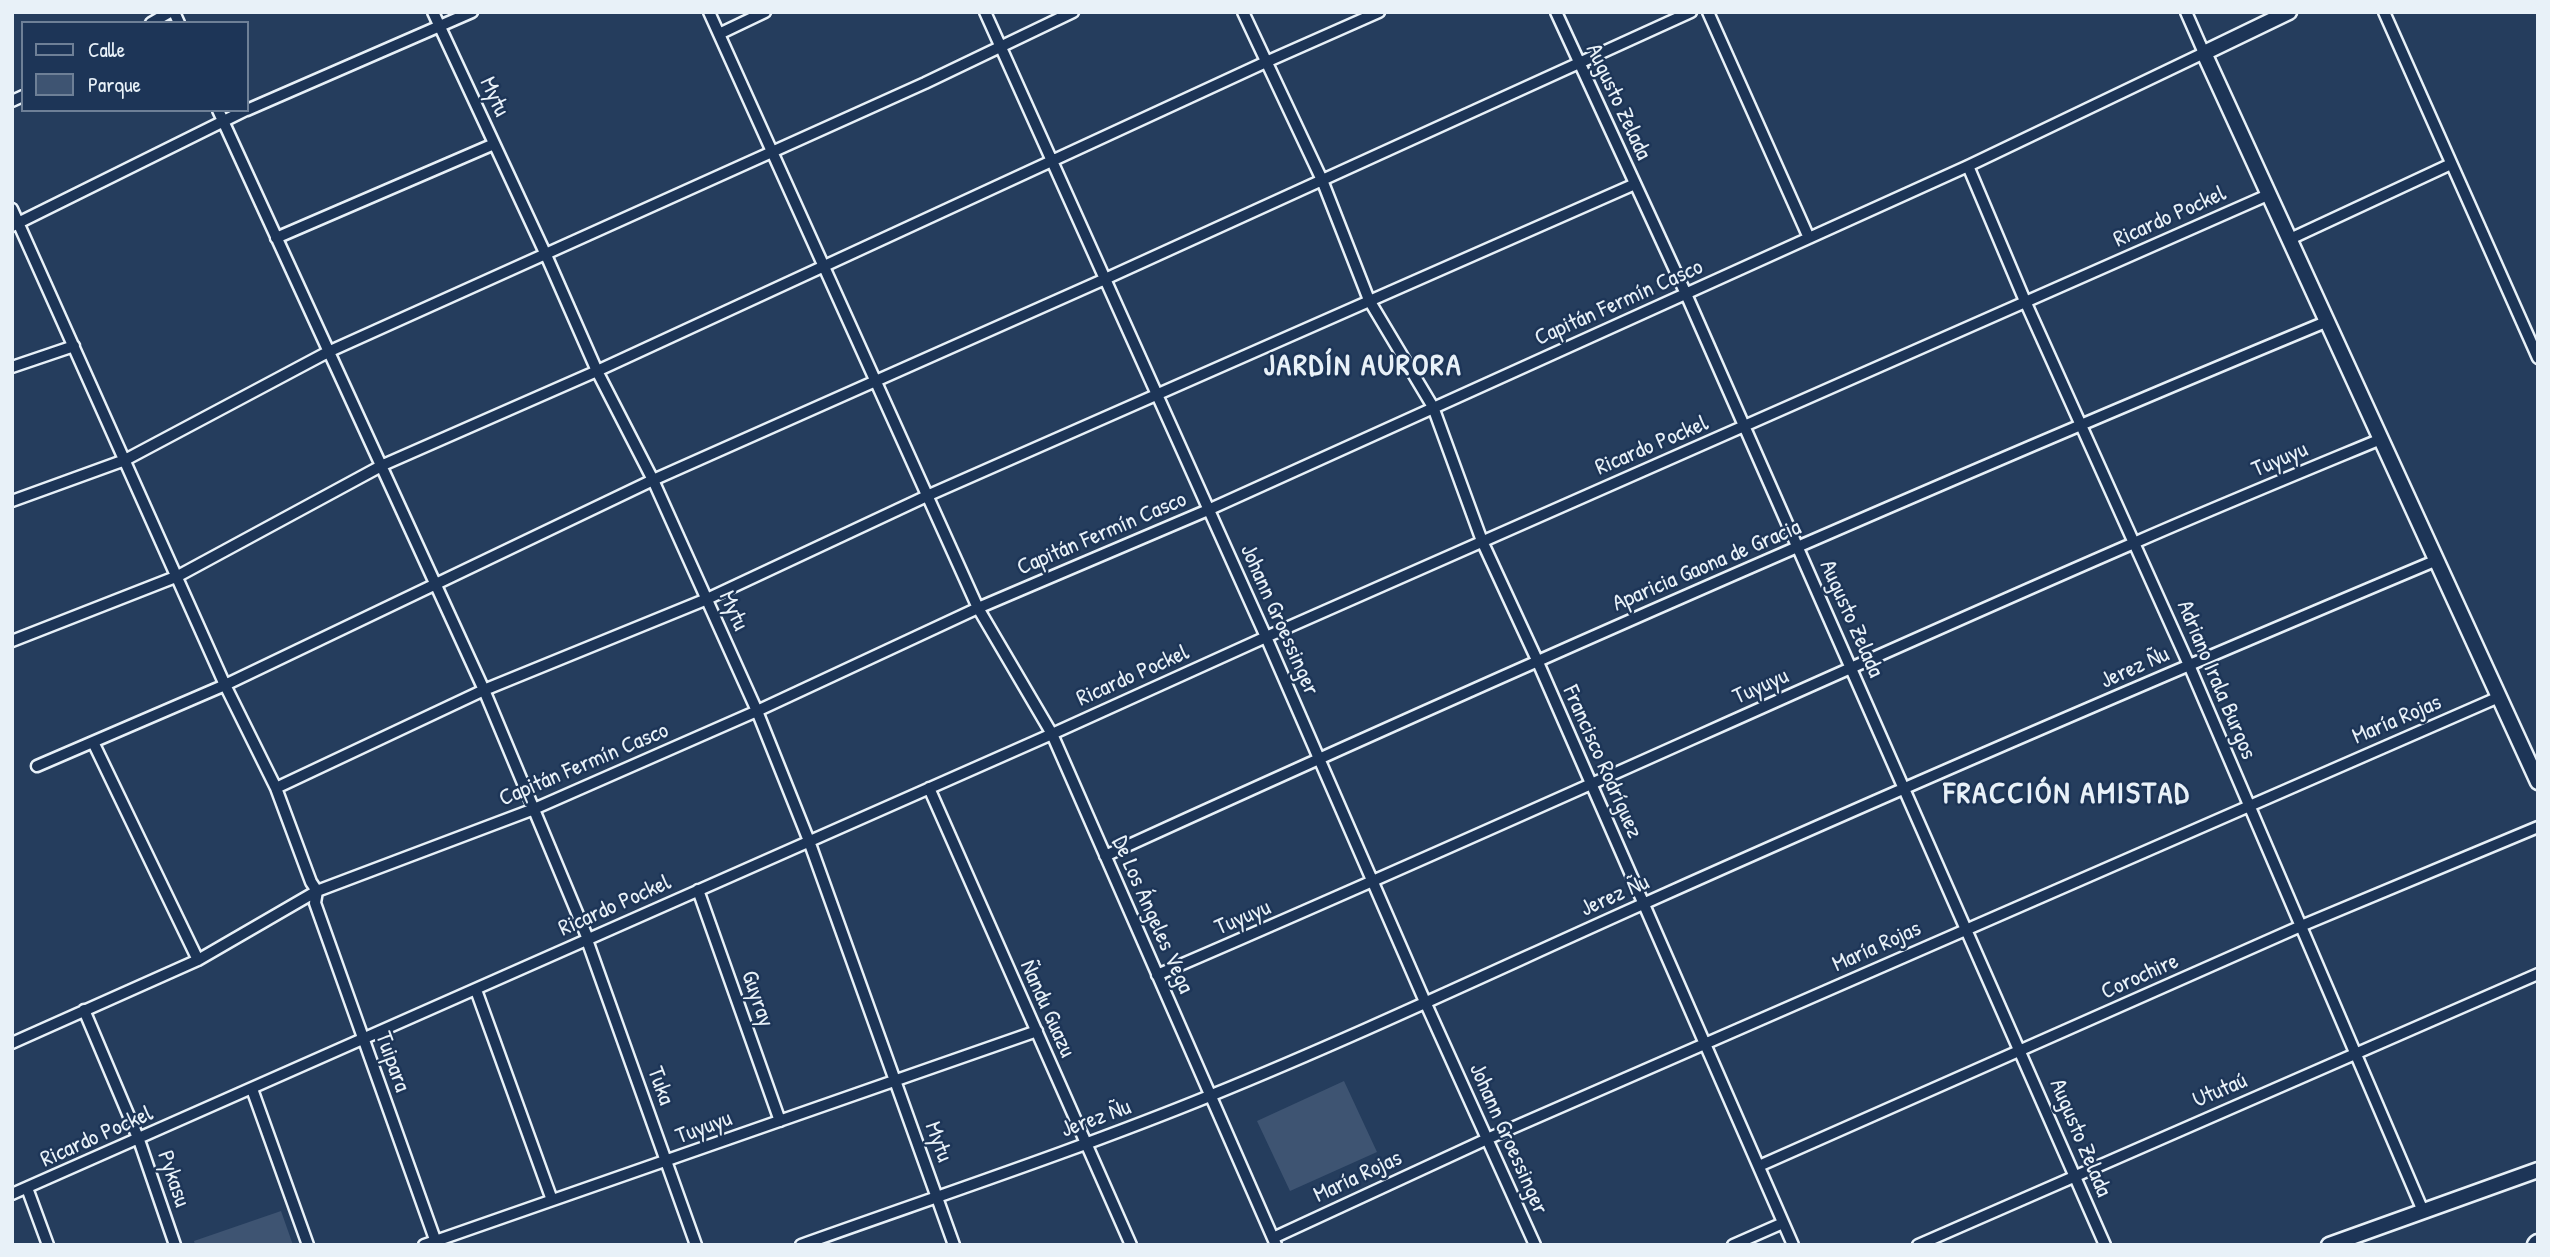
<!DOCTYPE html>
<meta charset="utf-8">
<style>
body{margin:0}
#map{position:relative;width:2550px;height:1257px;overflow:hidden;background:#253d5d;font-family:"Patrick Hand",sans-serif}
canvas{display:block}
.frame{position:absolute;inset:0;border:14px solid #e8f1f8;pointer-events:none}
.legend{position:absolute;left:21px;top:21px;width:228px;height:91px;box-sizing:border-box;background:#1d3557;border:2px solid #6e8097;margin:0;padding:9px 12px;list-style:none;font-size:21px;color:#e8f1f8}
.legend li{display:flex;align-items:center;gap:14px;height:35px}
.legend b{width:35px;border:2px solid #6e8097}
</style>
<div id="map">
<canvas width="2550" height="1257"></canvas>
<div class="frame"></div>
<ul class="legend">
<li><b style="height:9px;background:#1d3557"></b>Calle</li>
<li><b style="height:19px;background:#3e5472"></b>Parque</li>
</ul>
</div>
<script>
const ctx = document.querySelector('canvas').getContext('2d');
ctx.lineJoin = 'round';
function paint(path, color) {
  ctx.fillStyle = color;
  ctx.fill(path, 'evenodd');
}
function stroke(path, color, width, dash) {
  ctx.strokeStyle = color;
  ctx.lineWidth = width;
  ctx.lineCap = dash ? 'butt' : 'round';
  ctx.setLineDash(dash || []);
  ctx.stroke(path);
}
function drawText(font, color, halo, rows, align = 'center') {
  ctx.font = font + ' "Patrick Hand",sans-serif';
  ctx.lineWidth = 5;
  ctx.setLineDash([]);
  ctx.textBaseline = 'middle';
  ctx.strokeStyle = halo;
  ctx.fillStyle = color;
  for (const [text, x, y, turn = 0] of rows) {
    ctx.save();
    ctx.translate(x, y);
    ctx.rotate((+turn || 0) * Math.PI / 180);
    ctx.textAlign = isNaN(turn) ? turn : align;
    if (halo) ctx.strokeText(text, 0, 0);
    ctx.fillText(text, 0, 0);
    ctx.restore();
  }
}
paint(new Path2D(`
 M1344 1081 1377 1152 1290 1191 1257 1121Z
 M281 1211 293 1245H195L194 1241Z`), '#3e5472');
const street = new Path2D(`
 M174 12 179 23
 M433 12 546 255 597 371 653 480 757 711 809 841 954 1245
 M709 12 978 608 1052 734 1276 1245
 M985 12 1266 637 1426 1004 1535 1245
 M1243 12 1322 180 1369 300 1433 407 1482 541 1537 660 1793 1245
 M1556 12 1686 294 2105 1245
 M1708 12 1809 238
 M2384 12 2538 358
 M151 23 170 12
 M719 34 765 12
 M12 101 23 96
 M218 110 484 690 588 939
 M247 110 472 12
 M1968 166 2025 301 2189 665 2423 1211
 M12 209 225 685 276 788 311 882 317 891 315 903 437 1245
 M12 226 246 110
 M276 238 494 144
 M2290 239 2451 164
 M12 367 74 346
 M12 501 125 460 328 352 925 83 1073 12
 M12 641 178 576 383 465 597 371 1266 62 1379 12
 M93 742 198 960
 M37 766 225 685 653 480 1105 279 1691 12
 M276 788 484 690 707 599 929 495 1635 184
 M929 788 1131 1245
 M1105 856C1510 671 1917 492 2328 321
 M698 890 780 1121
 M587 940 696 1245
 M1157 975C1484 835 1807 685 2134 543 2216 507 2299 473 2381 439
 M476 990 552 1200
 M84 1010 139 1140 175 1245
 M12 1043 198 960 317 891 534 809 757 711 978 608 1208 510 1968 166 2204 53 2186 12
 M252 1089 308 1245
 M1759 1166 2301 926 2538 827
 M27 1188 48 1245
 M12 1194 1052 734 1266 637 2270 194
 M1273 1238 1487 1139 2499 697
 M424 1245 1037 1031
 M801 1245C938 1196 1077 1150 1212 1095 1357 1036 1500 968 1643 904 1906 786 2171 672 2437 560
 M1733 1245 1783 1223
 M1918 1245 2538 974`);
const secondary = new Path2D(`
 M2289 12 2204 53 2538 782
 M2329 1245 2538 1170`);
const highway = new Path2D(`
 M2537 1245 2538 1244`);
stroke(street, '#e8f1f8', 15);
stroke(secondary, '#e8f1f8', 19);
stroke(highway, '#e8f1f8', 23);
stroke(street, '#1d3557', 10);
stroke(secondary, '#1d3557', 14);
stroke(highway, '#1d3557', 18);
drawText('23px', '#e8f1f8', '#1d3557', [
 ["Mytu",494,97,65],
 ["Augusto Zelada",1618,102,65],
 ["Ricardo Pockel",2170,217,-24],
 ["Capitán Fermín Casco",1619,303,-24],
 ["Ricardo Pockel",1652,446,-23],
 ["Tuyuyu",2280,460,-23],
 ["Capitán Fermín Casco",1102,534,-23],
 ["Aparicia Gaona de Gracia",1707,566,-23],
 ["Mytu",733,611,66],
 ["Augusto Zelada",1851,619,66],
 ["Johann Groessinger",1279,620,66],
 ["Jerez Ñu",2135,668,-24],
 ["Ricardo Pockel",1133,676,-24],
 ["Adriano Irala Burgos",2216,680,67],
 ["Tuyuyu",1761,687,-24],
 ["María Rojas",2397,720,-23],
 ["Francisco Rodríguez",1602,762,66],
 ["Capitán Fermín Casco",584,765,-23],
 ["Jerez Ñu",1615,896,-24],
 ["Ricardo Pockel",615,906,-24],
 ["De Los Ángeles Vega",1152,915,66],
 ["Tuyuyu",1243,918,-23],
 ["María Rojas",1877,947,-24],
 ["Corochire",2140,977,-24],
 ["Guyray",757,999,71],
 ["Ñandu Guazu",1047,1009,66],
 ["Tuipara",392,1062,70],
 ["Tuka",660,1086,70],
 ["Ututaú",2220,1091,-23],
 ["Jerez Ñu",1096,1119,-20],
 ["Tuyuyu",704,1128,-20],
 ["Ricardo Pockel",97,1137,-24],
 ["Augusto Zelada",2080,1138,67],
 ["Johann Groessinger",1508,1139,66],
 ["Mytu",938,1142,70],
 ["María Rojas",1358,1177,-25],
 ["Pykasu",173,1179,71]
]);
ctx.letterSpacing = '2px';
drawText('bold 30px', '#e8f1f8', '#1d3557', [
 ["JARDÍN AURORA",1363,367],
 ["FRACCIÓN AMISTAD",2067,795]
]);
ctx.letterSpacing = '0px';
</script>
